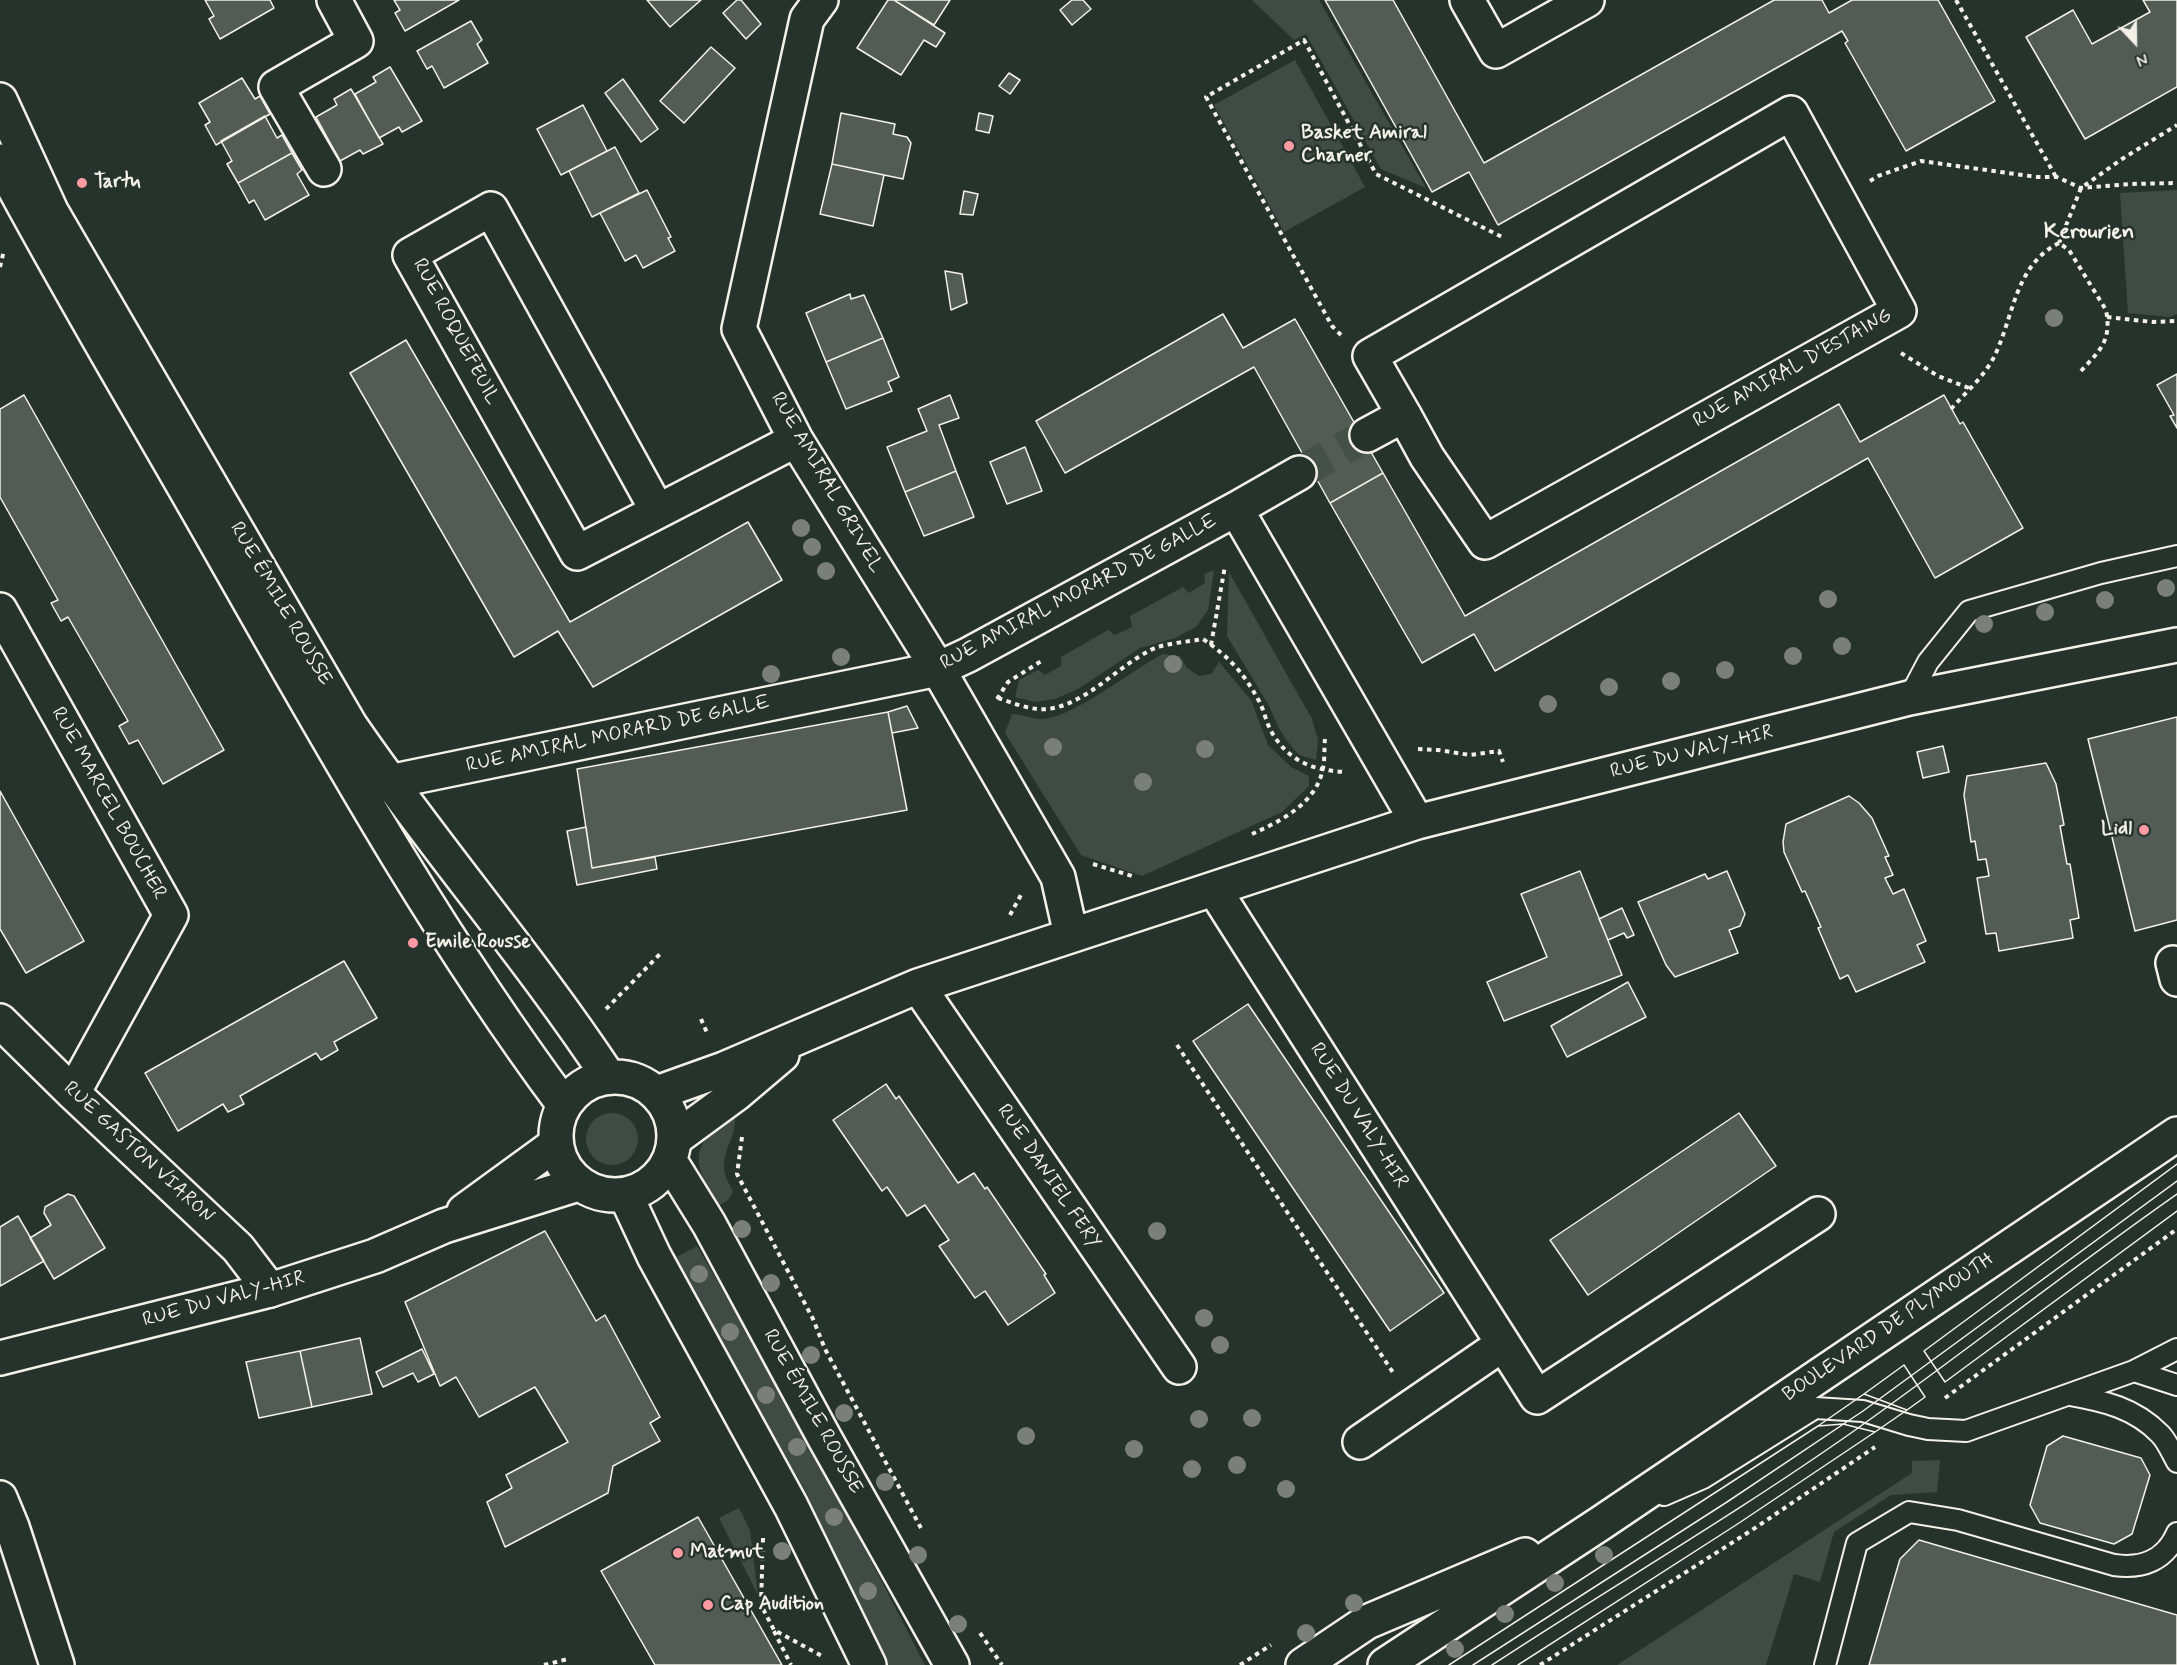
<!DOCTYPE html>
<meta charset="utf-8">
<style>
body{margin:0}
#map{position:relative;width:2177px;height:1665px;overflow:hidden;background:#26332d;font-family:Mynerve,sans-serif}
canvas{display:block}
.north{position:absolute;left:2105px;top:12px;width:60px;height:60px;-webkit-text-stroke:4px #26332d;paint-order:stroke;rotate:158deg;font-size:16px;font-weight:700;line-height:24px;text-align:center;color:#f4f1e8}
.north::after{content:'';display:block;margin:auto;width:21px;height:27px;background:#f4f1e8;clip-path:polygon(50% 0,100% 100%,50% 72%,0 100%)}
</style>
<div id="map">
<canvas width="2177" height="1665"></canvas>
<div class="north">N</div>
</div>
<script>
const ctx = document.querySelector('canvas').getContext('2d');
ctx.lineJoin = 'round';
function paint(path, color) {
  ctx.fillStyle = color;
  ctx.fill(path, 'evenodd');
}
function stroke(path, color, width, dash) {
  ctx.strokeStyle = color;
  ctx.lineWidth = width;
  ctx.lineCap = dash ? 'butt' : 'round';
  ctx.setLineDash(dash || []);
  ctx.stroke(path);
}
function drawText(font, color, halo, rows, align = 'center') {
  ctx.font = font + ' Mynerve,sans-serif';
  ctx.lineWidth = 5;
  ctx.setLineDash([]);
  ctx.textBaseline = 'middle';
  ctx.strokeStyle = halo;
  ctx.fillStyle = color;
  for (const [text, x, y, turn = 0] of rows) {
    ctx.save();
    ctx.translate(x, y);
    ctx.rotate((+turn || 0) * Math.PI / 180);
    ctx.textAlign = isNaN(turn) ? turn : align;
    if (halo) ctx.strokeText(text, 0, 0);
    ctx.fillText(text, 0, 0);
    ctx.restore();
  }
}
paint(new Path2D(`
 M1252 0H1319L1426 188 1381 169 1306 34 1294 40Z
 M1295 60 1365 187 1284 232 1214 105Z
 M2177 190V314L2169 317 2128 313 2120 193Z
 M1214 570 1208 610 1196 627 1175 638 1140 648 1078 689 1055 699 1035 702 1015 697 1019 680 1038 670 1045 675 1061 666V657L1108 630 1115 635 1132 627 1130 616 1183 587 1189 593 1205 583 1204 574Z
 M1229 572 1312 719 1318 740 1316 760 1299 755 1287 741 1279 728 1268 704 1227 636Z
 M1163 654 1180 656 1187 668 1199 676 1211 674 1219 662 1251 700 1268 745 1291 767 1309 776V786L1282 812 1142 876 1081 855 1005 733 1012 714C1022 714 1034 720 1044 719 1077 715 1130 671 1163 654Z
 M586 1139a26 26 0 1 1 52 0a26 26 0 1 1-52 0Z
 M734 1114C739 1134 722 1149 724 1169 725 1177 730 1185 733 1192L728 1200 718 1206C692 1162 688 1146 734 1114Z
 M697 1246 800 1424 925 1665H886L825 1540 807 1494 673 1259Z
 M1940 1460 1937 1492 1891 1495 1834 1532 1820 1582 1794 1574 1766 1665H1617L1912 1473V1461Z
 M739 1508 750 1530 758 1595 719 1518Z`), '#414b45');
const building = new Path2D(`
 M205 0H270L274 8 220 39 209 19 214 16Z
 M394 0H459L405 31 395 13 400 10Z
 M647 0H701L670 27Z
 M737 0H741L761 24 746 39 723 13Z
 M888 0H894L945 33 936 47 924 40 901 75 857 48Z
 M894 0H950L934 25Z
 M1072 0H1083L1091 9 1072 25 1060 10Z
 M1325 0H1393L1484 163 1774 0H1822L1829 13 1852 0H1938L1995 101 1906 151 1845 43 1848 41 1842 31 1498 225 1469 172 1432 192Z
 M2143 0H2177V87L2085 139 2026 37 2073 10 2092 44 2150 12Z
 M471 21 482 40 477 44 488 63 444 88 432 66 427 69 417 51Z
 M711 47 735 68 684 123 660 101Z
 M390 67 422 121 402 132 399 127 379 138 355 94 376 82 373 77Z
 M1009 73 1020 80 1010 94 999 86Z
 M242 78 255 99 260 96 270 114 216 145 205 125 210 122 199 103Z
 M623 79 658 129 641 142 605 93Z
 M351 89 383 144 363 154 360 150 340 161 316 117 337 105 334 99Z
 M583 105 607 151 561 175 537 129Z
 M841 113 895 124 893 134 907 137 911 143 903 179 832 164Z
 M979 113 993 116 989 133 976 130Z
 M265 116 277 138 282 135 292 153 238 183 227 164 232 161 221 141Z
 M615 147 639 193 592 217 569 171Z
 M292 153 302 170 297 174 309 195 265 220 254 200 249 203 238 183Z
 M832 164 884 175 873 226 820 214Z
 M647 190 671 237 668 238 675 251 643 268 636 255 625 261 600 213Z
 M964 191 978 194 973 215 960 214Z
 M945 271 962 274 967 303 951 310Z
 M850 294 851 299 864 295 883 338 826 362 806 313Z
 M1223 314 1243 348 1295 319 1383 473 1330 503 1254 367 1065 473 1036 421Z
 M883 338 899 377 888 382 892 391 846 409 826 362Z
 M406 340 570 622 748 522 782 580 593 687 558 631 514 657 350 373Z
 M2177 374V428L2170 416 2174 415 2157 385Z
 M24 395 224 750 163 784 138 740 129 744 119 726 128 721 68 617 61 621 51 603 58 600 0 497V409Z
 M950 395 959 418 939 425 956 471 905 492 887 447 927 431 918 409Z
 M1944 395 1960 424 1963 422 2023 528 1935 578 1868 458 1495 671 1474 634 1422 663 1330 503 1383 473 1465 616 1839 404 1860 442Z
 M1025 447 1042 491 1007 504 990 462Z
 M956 471 974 517 924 536 905 492Z
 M907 706 918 728 892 733 888 712Z
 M888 712 907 810 592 868 577 769Z
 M2177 717V920L2135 931 2088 739Z
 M1943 746 1949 772 1923 778 1917 752Z
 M2046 763 2056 784 2064 825 2060 826 2067 864H2070L2079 918 2070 920 2073 938 1999 951 1996 933 1986 934 1977 878 1989 876 1986 859 1978 860 1975 841 1971 842 1964 795 1967 776Z
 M0 791 84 941 26 973 0 929Z
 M1849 796 1859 803 1872 818 1889 856 1885 857 1893 875 1885 878 1893 894 1904 889 1926 941 1917 945 1925 962 1856 992 1848 975 1840 979 1818 928 1821 927 1805 891 1802 892 1784 852 1783 842 1786 824Z
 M586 827 592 868 655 857 657 869 577 885 567 831Z
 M1580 871 1622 975 1504 1021 1487 982 1547 957 1521 894Z
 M1727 871 1745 914 1740 926 1729 930 1738 953 1675 977 1666 965 1638 902 1705 874 1708 879Z
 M1622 908 1634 935 1627 938 1624 933 1608 940 1599 919Z
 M344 961 377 1018 334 1042 338 1050 321 1060 316 1053 240 1096 244 1104 228 1112 223 1104 178 1131 145 1073Z
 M1628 982 1646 1017 1567 1057 1551 1026Z
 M1248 1004 1444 1293 1390 1331 1193 1041Z
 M886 1084 896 1099 899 1096 958 1183 974 1173 985 1189 987 1187 1046 1274 1044 1275 1055 1293 1008 1325 985 1291 975 1298 939 1246 949 1240 925 1205 907 1216 887 1187 882 1191 833 1120Z
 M1739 1113 1776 1166 1588 1295 1550 1240Z
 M68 1194 74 1196 105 1248 54 1279 30 1238 51 1225 44 1213 45 1207Z
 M18 1216 44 1261 0 1286V1227Z
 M545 1231 596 1321 605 1315 660 1417 650 1423 660 1441 613 1466 608 1493 505 1547 487 1502 512 1488 506 1475 568 1442 535 1387 479 1417 456 1377 440 1386 405 1302Z
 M360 1338 372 1394 312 1407 300 1351Z
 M422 1349 434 1374 418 1382 413 1373 383 1387 376 1372Z
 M300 1351 312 1407 259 1418 246 1362Z
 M2063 1436 2141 1458 2150 1475 2132 1534 2114 1544 2040 1523 2030 1505 2047 1446Z
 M698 1517 782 1665H655L601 1571Z
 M1919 1540 2177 1615V1665H1869L1900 1559Z`);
paint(building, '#525c55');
stroke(building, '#f4f1e8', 1.5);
stroke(new Path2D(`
 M1299 473 1367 435`), '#455049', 33, [33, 16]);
const lane = new Path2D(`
 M1909 698 1928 662 1969 611 2101 573 2177 556
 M2134 1371 2177 1385
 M2070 1395C2104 1401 2135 1408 2160 1434 2167 1441 2172 1453 2177 1462
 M1664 1495 1703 1478 1815 1408 1863 1411 1909 1425 1928 1429 1966 1431 2134 1371 2177 1349
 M1825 1665 1857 1543 1909 1512 1958 1520 2114 1565C2142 1569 2165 1561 2177 1533`);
const street = new Path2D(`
 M821 0 807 19 739 329 796 440 938 669 1058 877 1071 935
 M1467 0 1496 51 1587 0
 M324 169 276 87 356 41 334 0
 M1367 435 1404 415 1370 356 1791 113 1899 311 1485 542 1427 457 1404 415
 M1236 509 1299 473
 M657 510 491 209 410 255 577 553 796 440
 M0 610 171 915 73 1093
 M389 782 938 669 968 655 1236 509 1417 822
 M1214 889 1537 1397 1818 1214
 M2173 963 2177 979
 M918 986 1179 1367
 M0 1021 73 1093 238 1248 270 1290
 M657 1093 724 1069 918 986 1417 822 1909 698 2177 645
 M676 1138 736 1094 782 1055
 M1360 1442 1503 1344
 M0 1498 12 1527 57 1665`);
const secondary = new Path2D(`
 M0 100 51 211 350 725C432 845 528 955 608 1076
 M0 161C72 297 151 427 226 560 332 746 436 933 564 1105
 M556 1136a59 59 0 1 1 118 0a59 59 0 1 1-118 0Z
 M670 1161 709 1224 824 1437 952 1665
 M626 1196 654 1256 791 1506 869 1665
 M464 1211 556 1144
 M0 1358 270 1290 375 1256 444 1226 578 1184
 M1303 1665 1367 1622 1525 1555
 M1385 1665 1601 1523 2177 1134`);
stroke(lane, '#f4f1e8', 24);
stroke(street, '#f4f1e8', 38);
stroke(secondary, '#f4f1e8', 38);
stroke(new Path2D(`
 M1956 0 2056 177
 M1870 181 1878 176 1921 161 2037 177H2057L2081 188 2130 184 2177 183
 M0 267 4 250
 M2107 317 2153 322 2177 321
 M1341 335 1332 326 1206 97 1304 40 1376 174 1502 237
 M1901 353 1938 376 1969 388
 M2081 371C2100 350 2112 341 2106 310L2069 250 2059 243 2081 188 2122 159 2177 125
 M1951 409C1966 392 1985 376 1995 355 2014 315 2015 265 2059 243
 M1211 645 1225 566
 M998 698C1013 703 1032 711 1048 709 1086 704 1116 668 1149 651 1162 643 1188 642 1203 639 1230 658 1243 672 1259 701 1264 710 1266 722 1271 731 1288 761 1312 770 1344 772
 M997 699 1008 682 1043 660
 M1418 749 1438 750 1470 755 1499 751 1503 762
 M1252 834C1281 821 1317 803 1323 768 1325 759 1324 749 1325 739
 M1093 864 1132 876
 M1010 915 1022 893
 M606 1009 662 952
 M701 1019 708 1035
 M1177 1045 1394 1374
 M742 1137 737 1174 813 1319 825 1349 922 1530
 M1945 1398 2177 1229
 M763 1538 761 1605 774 1630 822 1656
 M774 1631 791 1665
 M980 1633 1002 1665
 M544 1665 568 1659
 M1240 1665 1271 1645
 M1540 1665 1752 1530 1875 1447`), '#f4f1e8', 4, [4.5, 4.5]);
stroke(lane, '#26332d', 20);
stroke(street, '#26332d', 33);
stroke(secondary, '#26332d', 33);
stroke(new Path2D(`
 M2177 1164 1924 1351 1945 1382 2177 1211
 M1904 1365 1925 1397 1907 1410 1864 1394Z
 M1864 1394 1907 1410 1875 1432 1843 1424 1818 1426Z
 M1449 1665 1818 1426 1843 1424 1875 1432 1736 1525 1518 1665
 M1473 1665 1727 1502 1863 1411 2177 1181
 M1492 1665C1611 1587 1734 1515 1851 1433 1961 1355 2067 1271 2177 1194`), '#f4f1e8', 1.5);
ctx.fillStyle = '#7a8079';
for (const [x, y] of [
 [2054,318],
 [801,528],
 [812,547],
 [826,571],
 [2166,588],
 [1828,599],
 [2105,600],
 [2045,612],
 [1984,624],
 [1842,646],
 [1793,656],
 [841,657],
 [1173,664],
 [1725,670],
 [771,674],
 [1671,681],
 [1609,687],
 [1548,704],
 [1053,747],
 [1205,749],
 [1143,782],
 [742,1229],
 [1157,1231],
 [699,1274],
 [771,1283],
 [1204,1318],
 [730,1332],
 [1220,1345],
 [811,1355],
 [766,1395],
 [844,1413],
 [1252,1418],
 [1199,1419],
 [1026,1436],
 [797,1447],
 [1134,1449],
 [1237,1465],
 [1192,1469],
 [885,1482],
 [1286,1489],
 [834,1517],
 [782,1551],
 [918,1555],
 [1604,1555],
 [1555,1583],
 [868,1591],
 [1354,1603],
 [1505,1614],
 [958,1624],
 [1306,1633],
 [1455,1649]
]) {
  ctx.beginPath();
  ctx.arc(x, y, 9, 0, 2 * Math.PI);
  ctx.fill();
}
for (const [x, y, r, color] of [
 [1289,146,6,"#ff9aa2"],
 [82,183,6,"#ff9aa2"],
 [2144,830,6,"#ff9aa2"],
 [413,943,6,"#ff9aa2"],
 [678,1553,6,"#ff9aa2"],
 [708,1605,6,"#ff9aa2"]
]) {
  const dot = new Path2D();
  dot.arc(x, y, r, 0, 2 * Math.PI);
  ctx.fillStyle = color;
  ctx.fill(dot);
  stroke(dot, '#26332d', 2);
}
drawText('bold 20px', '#f4f1e8', '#26332d', [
 ["Basket Amiral",1301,134],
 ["Charner",1301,157],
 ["Tartu",94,183],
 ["Lidl",2132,830,"right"],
 ["Emile Rousse",425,943],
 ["Matmut",690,1553],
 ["Cap Audition",720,1605]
], 'left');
drawText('20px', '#f4f1e8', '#26332d', [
 ["RUE ROQUEFEUIL",455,332,62],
 ["RUE AMIRAL D'ESTAING",1793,369,-29],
 ["RUE AMIRAL GRIVEL",826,483,60],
 ["RUE AMIRAL MORARD DE GALLE",1079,593,-28],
 ["RUE ÉMILE ROUSSE",280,604,60],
 ["RUE AMIRAL MORARD DE GALLE",618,735,-12],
 ["RUE DU VALY-HIR",1692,753,-14],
 ["RUE MARCEL BOUCHER",108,804,61],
 ["RUE DU VALY-HIR",1358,1116,58],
 ["RUE GASTON VIARON",138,1153,43],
 ["RUE DANIEL FERY",1048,1177,56],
 ["RUE DU VALY-HIR",224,1300,-15],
 ["BOULEVARD DE PLYMOUTH",1889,1328,-34],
 ["RUE ÉMILE ROUSSE",812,1412,61]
]);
drawText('bold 22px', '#f4f1e8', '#26332d', [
 ["Kerourien",2089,233]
]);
</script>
